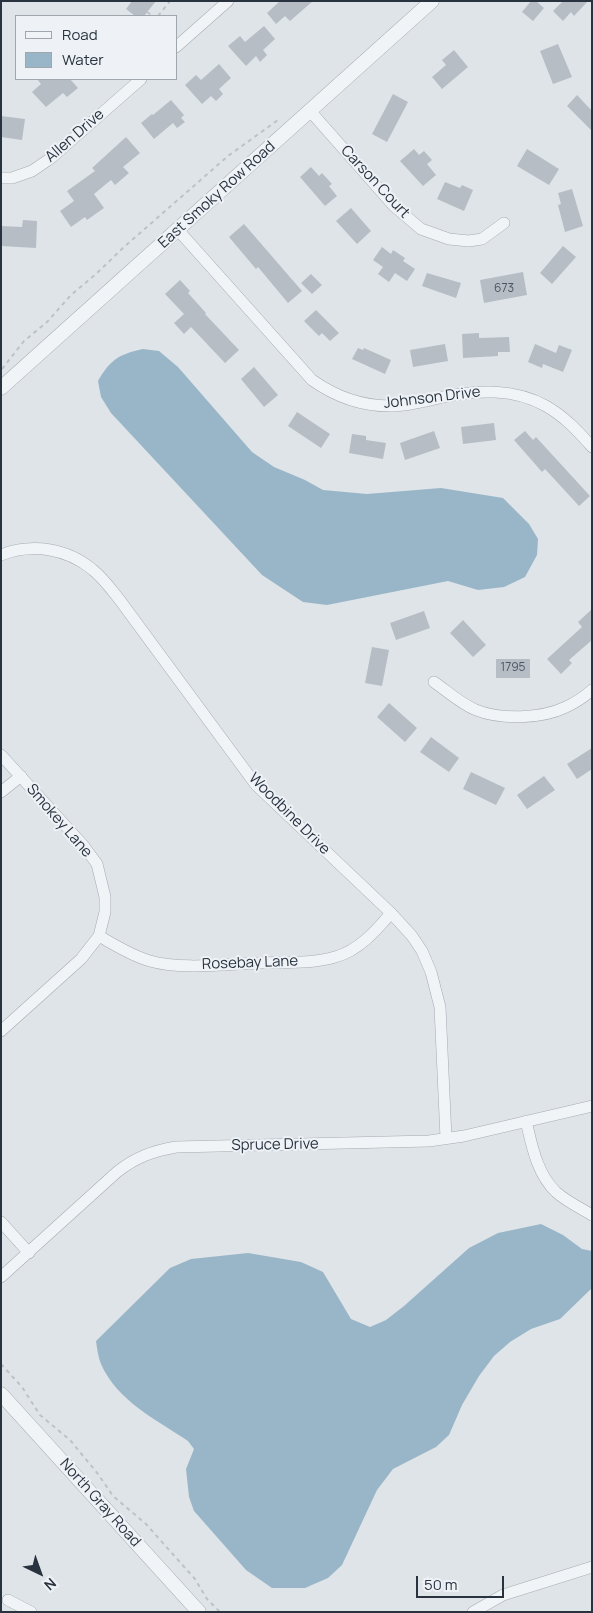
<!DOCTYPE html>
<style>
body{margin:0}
#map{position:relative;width:593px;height:1613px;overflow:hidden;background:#dfe4e8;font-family:Manrope,sans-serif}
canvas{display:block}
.frame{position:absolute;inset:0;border:2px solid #28333f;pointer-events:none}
.legend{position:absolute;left:15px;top:15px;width:162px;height:65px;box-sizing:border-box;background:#eef2f6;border:1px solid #9fa6ad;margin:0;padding:6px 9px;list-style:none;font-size:15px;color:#28333f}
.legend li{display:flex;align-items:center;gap:10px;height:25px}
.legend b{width:25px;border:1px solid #9fa6ad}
.north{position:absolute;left:15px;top:1548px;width:50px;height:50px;-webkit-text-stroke:4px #eef2f6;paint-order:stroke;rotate:138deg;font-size:14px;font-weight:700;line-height:20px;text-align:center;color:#28333f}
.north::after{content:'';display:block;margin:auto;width:18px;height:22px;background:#28333f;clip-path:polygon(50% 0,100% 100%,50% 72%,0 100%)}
.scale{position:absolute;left:416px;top:1576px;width:88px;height:22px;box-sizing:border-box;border:2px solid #28333f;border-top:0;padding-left:6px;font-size:15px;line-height:18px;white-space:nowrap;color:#28333f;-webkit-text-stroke:4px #eef2f6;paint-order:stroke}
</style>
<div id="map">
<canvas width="593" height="1613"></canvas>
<div class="frame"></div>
<ul class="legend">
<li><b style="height:6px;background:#f1f4f6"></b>Road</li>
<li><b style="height:14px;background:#99b6c8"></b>Water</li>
</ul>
<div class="north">N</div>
<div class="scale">50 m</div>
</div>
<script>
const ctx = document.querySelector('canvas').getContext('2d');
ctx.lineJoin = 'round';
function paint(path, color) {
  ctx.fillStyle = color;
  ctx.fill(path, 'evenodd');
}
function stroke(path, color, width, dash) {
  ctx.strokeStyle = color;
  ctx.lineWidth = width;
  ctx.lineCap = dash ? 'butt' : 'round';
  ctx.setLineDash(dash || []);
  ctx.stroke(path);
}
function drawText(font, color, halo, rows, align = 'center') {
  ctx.font = font + ' Manrope,sans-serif';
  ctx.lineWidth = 4;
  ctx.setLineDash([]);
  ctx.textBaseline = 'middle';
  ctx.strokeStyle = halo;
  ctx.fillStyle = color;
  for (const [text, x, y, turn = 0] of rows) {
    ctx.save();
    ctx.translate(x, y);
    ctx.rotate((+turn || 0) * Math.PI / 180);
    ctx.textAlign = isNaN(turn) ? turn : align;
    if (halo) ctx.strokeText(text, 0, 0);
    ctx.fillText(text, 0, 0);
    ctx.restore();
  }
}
paint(new Path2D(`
 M143 349 159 351 178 367 252 452 274 467 305 480 323 490 367 494 441 488 503 498 529 524 538 539 537 555 525 577 504 587 478 590 448 581 327 605 303 602 262 575 111 413 101 397 98 381C110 360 119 354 143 349Z
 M541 1224 563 1235 582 1249 592 1251V1288L560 1319 531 1329 510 1342 494 1356 479 1376 462 1405 449 1435 436 1447 393 1469 377 1490 342 1565 328 1578 305 1588H272L246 1570 194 1511 189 1497 186 1469 194 1449 188 1441C157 1420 117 1401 101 1364 98 1357 97 1348 96 1341L170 1268 191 1259 248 1253 301 1262 323 1272 351 1319 370 1327 386 1320 404 1306 469 1248 498 1233Z`), '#99b6c8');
paint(new Path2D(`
 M132 1H156L144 16H135L126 9Z
 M280 1H313L290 21 285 16 276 24 267 13Z
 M531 1H536L544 8 533 21 522 12Z
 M563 1H588L574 16 571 12 563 21 553 11Z
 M264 26 275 39 263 50 267 55 260 62 256 56 246 66 228 46 240 36 245 42Z
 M558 44 572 77 553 84 540 51Z
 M454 50 468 67 442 89 432 77 446 65 442 60Z
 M219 64 231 78 219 89 223 94 216 101 211 96 202 104 185 85 196 75 201 80Z
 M37 79H70L78 88 67 97 63 93 46 107 32 92 41 84Z
 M393 94 408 102 387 142 372 134Z
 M577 95 592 111V131L567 106Z
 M171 100 184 115 181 118 185 122 177 128 173 123 154 139 141 123 152 114 153 115Z
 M1 116 25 119 22 140 1 137Z
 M126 137 140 153 123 167 129 173 115 185 111 180 94 194 104 208 87 220 85 217 71 227 60 211 74 201 67 191 95 171 92 168Z
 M414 149 419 155 424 151 432 160 427 164 436 175 423 186 400 161Z
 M527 149 559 169 549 185 517 166Z
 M311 167 319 176 322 173 332 184 329 186 337 196 325 206 300 177Z
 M445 182 460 188 462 185 473 190 464 211 437 199Z
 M572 189 583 226 565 232 558 205 561 204 558 193Z
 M351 208 371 231 357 244 336 221Z
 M23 220 37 221 36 248 1 246V226L22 227Z
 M244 224 302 291 288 303 258 267 256 269 229 237Z
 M563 246 576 257 552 284 540 273Z
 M382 247 391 254 393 250 405 258 403 261 415 269 407 281 395 273 389 282 378 274 383 267 373 260Z
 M523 272 527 295 484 303 480 280Z
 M427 273 461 283 456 298 422 286Z
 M311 274 322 285 312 294 301 283Z
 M180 280 190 291 188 293 206 313 205 314 239 350 225 363 191 327 184 334 174 323 184 314 165 294Z
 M316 310 339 333 330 341 322 333 319 336 304 321Z
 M479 333V338L509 337 510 352H498V356L463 358 462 334Z
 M445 344 448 361 413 367 410 350Z
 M535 344 556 353 559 345 572 350 563 372 543 364 542 368 528 362Z
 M358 348 363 350 364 348 391 360 385 374 352 359Z
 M254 367 278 395 264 407 241 379Z
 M297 412 330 434 321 448 288 426Z
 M494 423 496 440 463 444 461 427Z
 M434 431 440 448 405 460 400 443Z
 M525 431 533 440 536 437 590 496 579 506 545 469 542 472 514 440Z
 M352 434 366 436V440L386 443 383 459 349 453Z
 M592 609V640L569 660 572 663 561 674 547 659 582 627 578 622Z
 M424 611 430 628 396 640 390 623Z
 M463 620 486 645 473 657 450 633Z
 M372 647 389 650 382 686 365 683Z
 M496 659H530V678H496Z
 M389 703 417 728 405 742 377 717Z
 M431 737 459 758 449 772 420 752Z
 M592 748V769L577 779 567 764Z
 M471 772 505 788 496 805 463 789Z
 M544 776 555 790 527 809 517 795Z`), '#b6bdc5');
const minor = new Path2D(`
 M176 47 228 1
 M311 112 394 206 421 229 449 239 469 241 482 239 504 223
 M1 178H12L32 171 51 158 141 79
 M178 230 312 380C336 397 361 406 390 406 408 406 426 401 443 397 478 390 514 388 546 406 565 417 578 431 592 447
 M1 555C32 543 67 548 93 570 103 578 111 589 119 599L256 785 391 913 412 936 422 951 431 972 440 1007 446 1138
 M434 682C447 691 461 704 476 710 501 720 541 719 566 707 575 703 584 697 592 690
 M1 755 83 845 97 864 105 897V912L99 936 81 959 1 1031
 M1 792 21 776
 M99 936C115 945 132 956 150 961 181 970 226 964 260 963 284 962 312 964 335 957 358 951 376 931 391 913
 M526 1121C532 1146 537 1174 556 1192 566 1201 580 1208 592 1215
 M1 1222 29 1253
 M1 1277 117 1172C136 1157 153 1151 176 1147L429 1141 464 1136 592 1106
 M8 1600 31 1612
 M473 1612 503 1595 592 1567`);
const tertiary = new Path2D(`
 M1 388 432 1
 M1 1394 199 1612`);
stroke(minor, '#a4abb2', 12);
stroke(tertiary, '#a4abb2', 15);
stroke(new Path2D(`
 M147 12 153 16
 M158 16 170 1
 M2 369 24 341 47 322 71 295 96 274 124 247 228 156 278 120
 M1 1364 22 1387 40 1415 70 1440 98 1474 113 1496 146 1524 195 1579 207 1599 220 1612`), '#bdc2c6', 2, [4, 4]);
stroke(minor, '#f1f4f6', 11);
stroke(tertiary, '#f1f4f6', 14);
drawText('12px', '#4c5660', null, [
 ["673",504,289],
 ["1795",513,668]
]);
drawText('15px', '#28333f', '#eef2f6', [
 ["Allen Drive",75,136,-41],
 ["Carson Court",375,182,47],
 ["East Smoky Row Road",217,195,-42],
 ["Johnson Drive",432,398,-7],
 ["Woodbine Drive",289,814,45],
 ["Smokey Lane",59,821,49],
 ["Rosebay Lane",250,963,-2],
 ["Spruce Drive",275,1145,-1],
 ["North Gray Road",100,1503,48]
]);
</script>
